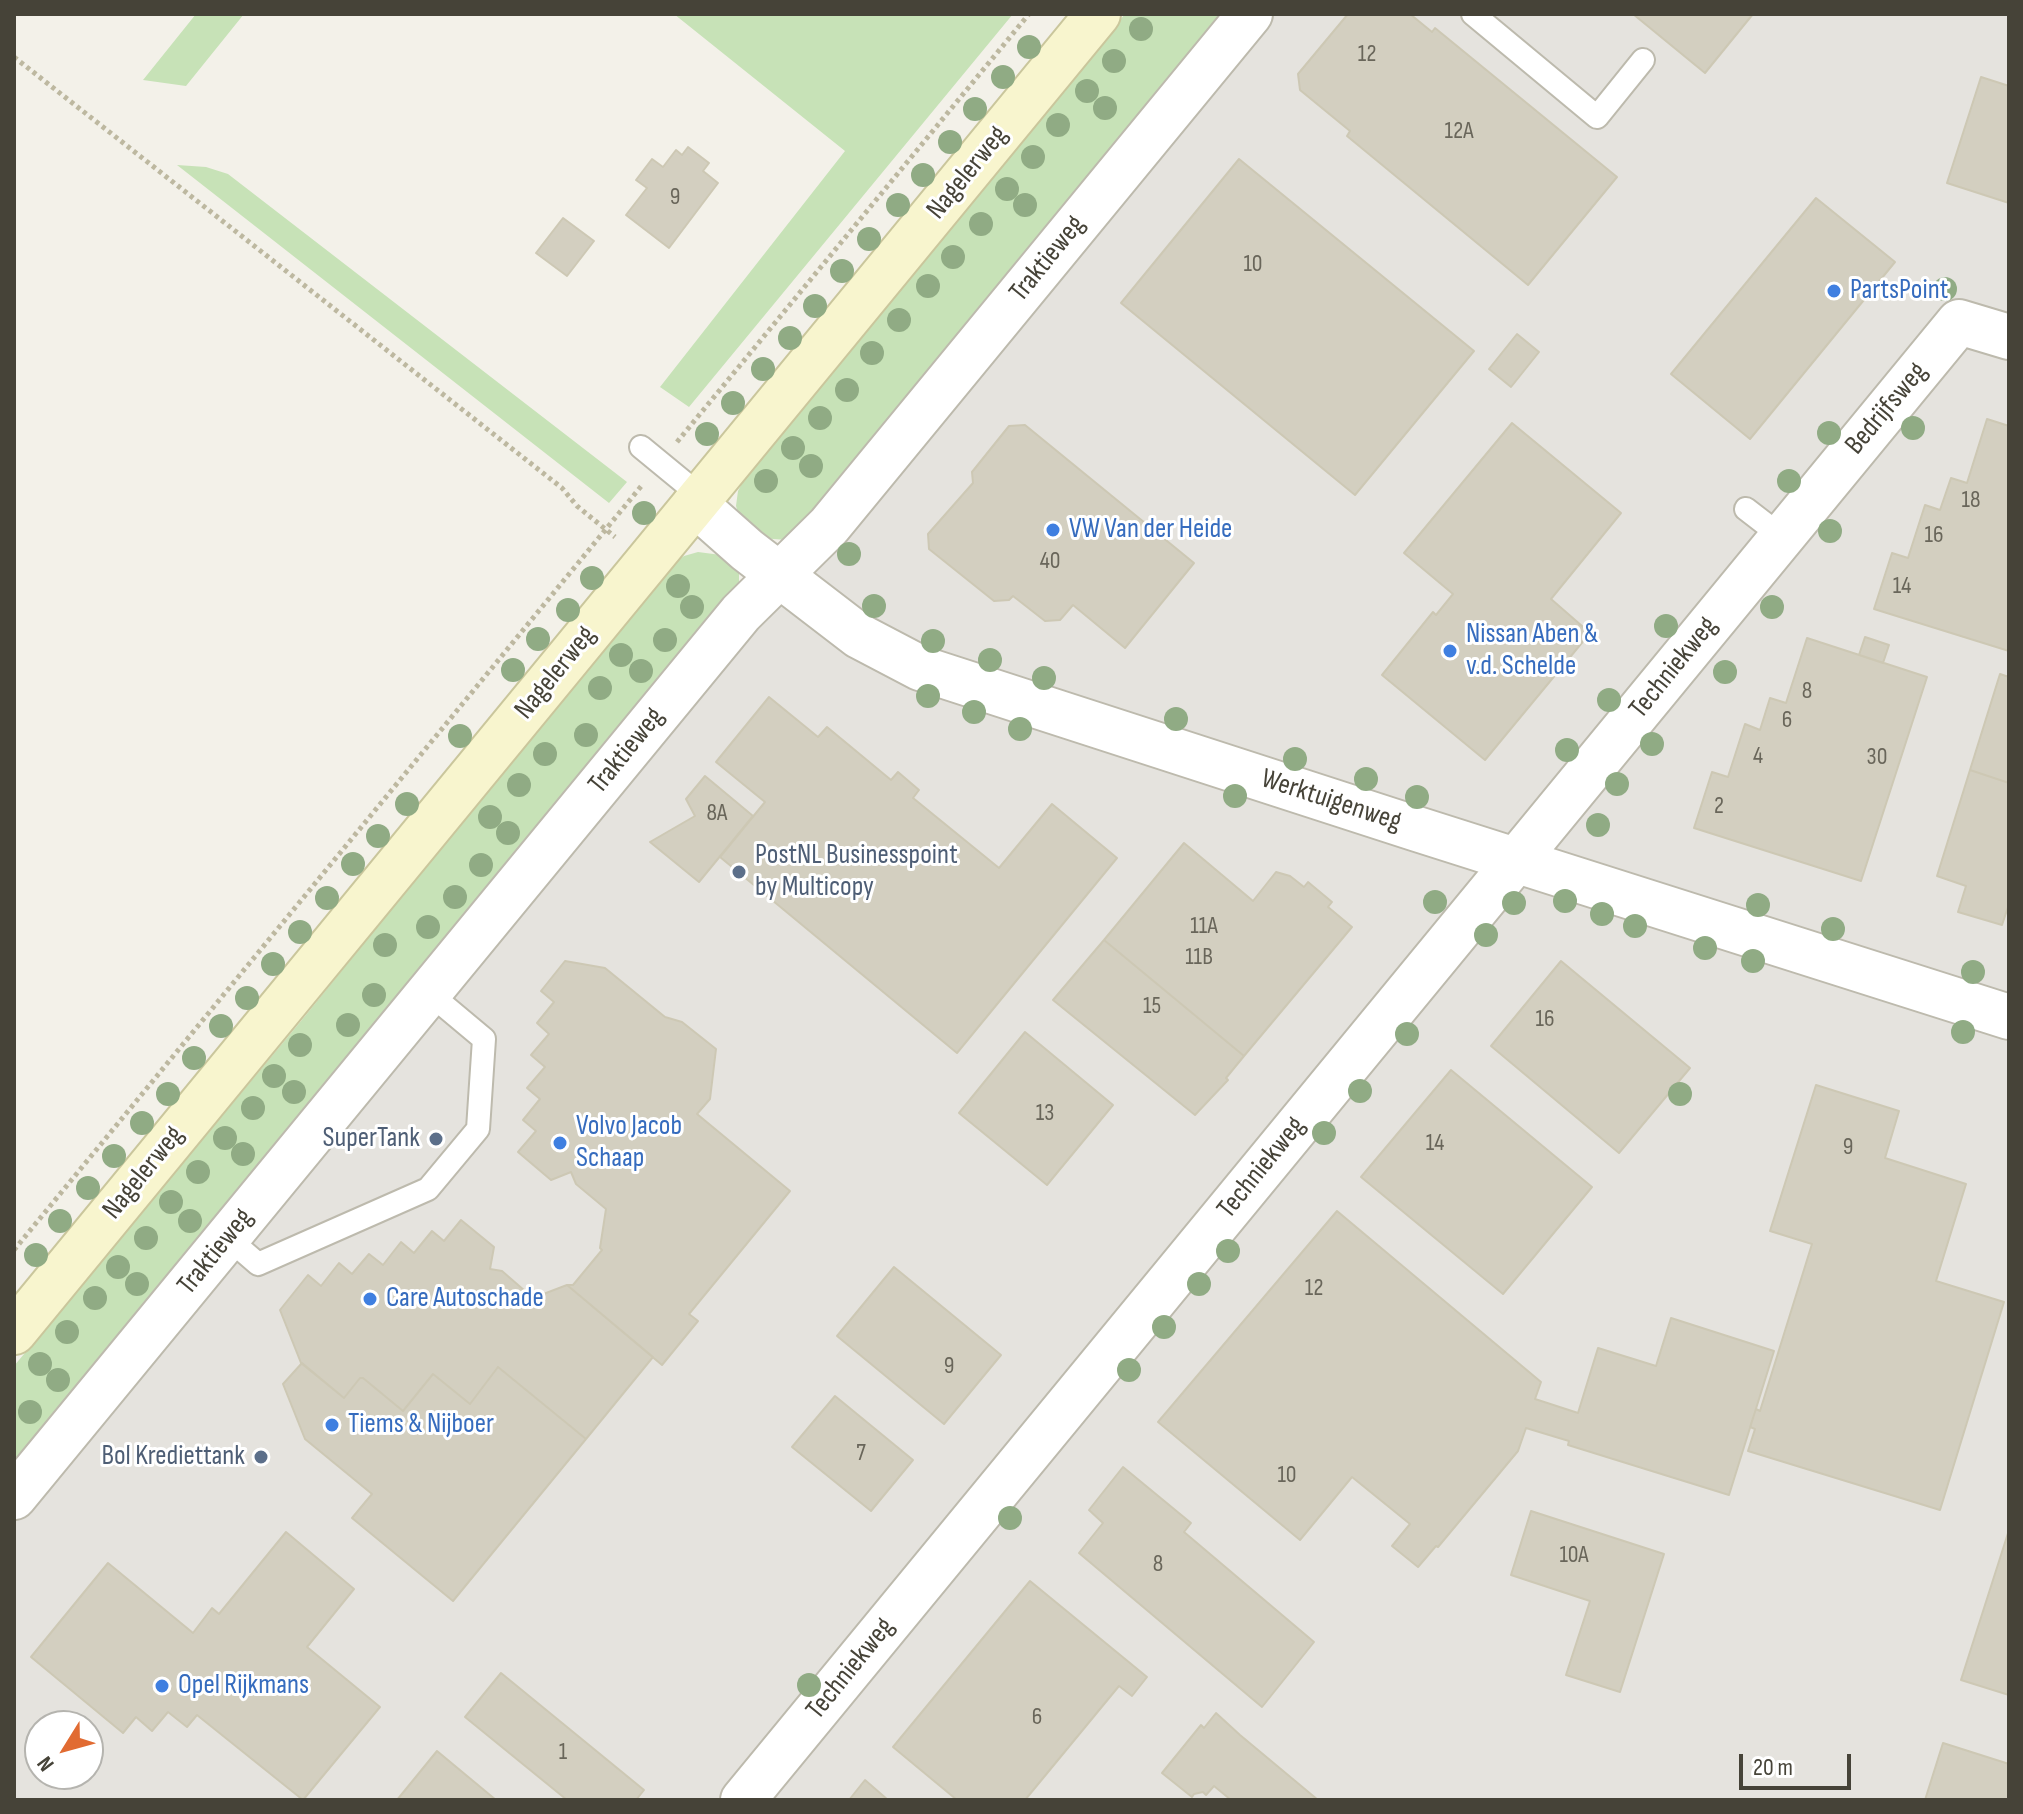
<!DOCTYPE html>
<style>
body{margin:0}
#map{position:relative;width:2023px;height:1814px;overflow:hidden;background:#f3f1e9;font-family:"Sofia Sans Condensed",sans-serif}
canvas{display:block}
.frame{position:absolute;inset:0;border:16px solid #464338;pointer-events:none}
.north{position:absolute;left:24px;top:1710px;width:80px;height:80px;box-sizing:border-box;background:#fff;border:2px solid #b5b4af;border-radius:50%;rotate:233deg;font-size:22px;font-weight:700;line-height:32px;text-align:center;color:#464338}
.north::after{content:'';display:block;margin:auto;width:28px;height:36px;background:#e16b32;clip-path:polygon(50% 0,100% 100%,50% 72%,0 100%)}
.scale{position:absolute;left:1739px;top:1754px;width:112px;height:36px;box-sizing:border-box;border:4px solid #464338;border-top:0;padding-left:10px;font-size:24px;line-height:28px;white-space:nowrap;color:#464338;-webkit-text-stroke:6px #fff;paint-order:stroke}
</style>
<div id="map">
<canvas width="2023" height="1814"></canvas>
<div class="frame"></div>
<div class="north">N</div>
<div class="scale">20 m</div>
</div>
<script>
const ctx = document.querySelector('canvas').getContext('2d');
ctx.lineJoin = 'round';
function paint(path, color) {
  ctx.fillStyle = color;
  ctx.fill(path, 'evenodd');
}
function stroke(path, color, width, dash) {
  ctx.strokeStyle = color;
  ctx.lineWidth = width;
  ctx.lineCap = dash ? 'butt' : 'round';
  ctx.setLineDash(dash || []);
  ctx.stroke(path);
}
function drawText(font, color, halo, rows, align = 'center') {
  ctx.font = font + ' "Sofia Sans Condensed",sans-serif';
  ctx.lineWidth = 6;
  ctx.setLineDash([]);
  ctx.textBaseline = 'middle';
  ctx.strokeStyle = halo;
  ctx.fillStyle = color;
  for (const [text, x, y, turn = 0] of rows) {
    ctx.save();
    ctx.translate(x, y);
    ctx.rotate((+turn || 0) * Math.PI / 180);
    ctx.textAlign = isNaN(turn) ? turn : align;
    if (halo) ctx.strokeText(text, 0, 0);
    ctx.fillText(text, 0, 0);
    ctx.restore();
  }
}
paint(new Path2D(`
 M1241 14H2009V1800H14V1433ZM40 1726H88V1774H40Z`), '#e5e3de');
paint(new Path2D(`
 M196 14H244L186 86 143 80Z
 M674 14H1013L689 407 660 387 845 151Z
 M1125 14H1228L815 515 787 540 760 538 740 519 736 506 738 491 748 471Z
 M177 165 206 167 228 174 627 482 609 503Z
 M698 552 721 555 739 570V587L14 1471V1366L301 1021 669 566 684 556Z`), '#c7e2b7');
const building = new Path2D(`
 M1348 14H1410L1432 32 1435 28 1617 177 1528 285 1347 136 1350 131 1300 90 1298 74Z
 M1633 14H1753L1705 73Z
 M1981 77 2009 86V203L1947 183Z
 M688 147 709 163 703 171 718 183 669 248 626 215 647 188 636 180 652 159 663 167 676 150 682 155Z
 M1239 159 1474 351 1355 495 1121 303Z
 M1816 198 1895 262 1750 439 1671 374Z
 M563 218 594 241 567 276 536 253Z
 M1517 334 1539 352 1511 387 1489 369Z
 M1987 419 2009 426V651L1874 609 1892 553 1908 558 1925 505 1940 510 1951 478 1967 483Z
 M1512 423 1621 513 1551 599 1590 633 1485 760 1382 675 1433 612 1436 615 1453 594 1404 553Z
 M1025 425 1194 563 1125 648 1073 605 1060 620 1045 621 1013 596 1009 600 994 601 929 549 928 534 973 483 972 472 1009 426Z
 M1865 637 1889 645 1883 663 1859 655Z
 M1807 638 1927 677 1861 881 1694 828 1712 772 1728 777 1745 724 1760 730 1770 698 1786 703Z
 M2000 674 2009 677V783L1970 770Z
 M769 697 818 737 827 727 891 780 898 772 919 790 913 798 999 868 1052 804 1117 858 957 1053 720 857 765 802 716 762Z
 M1970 770 2009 783V904L2002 925 1958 912 1966 886 1937 876Z
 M705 776 753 816 699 882 650 842 695 816 686 799Z
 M1184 843 1253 901 1276 872 1290 876 1304 887 1308 882 1332 902 1328 907 1352 927 1244 1056 1104 940Z
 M1104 940 1244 1056 1226 1078 1228 1080 1195 1115 1053 1000Z
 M565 961 605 968 665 1017 682 1022 716 1049 710 1099 697 1114 790 1191 689 1314 698 1321 662 1365 567 1285H573L602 1250 600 1248 606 1209 576 1184 571 1172 551 1180 518 1152 536 1131 523 1120 540 1099 527 1088 545 1067 531 1055 549 1034 537 1023 554 1002 541 991Z
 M1561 961 1690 1068 1619 1153 1491 1046Z
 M1025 1032 1113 1105 1047 1185 959 1113Z
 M1451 1070 1592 1187 1503 1294 1361 1177Z
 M1816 1085 1899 1111 1885 1158 1966 1184 1936 1281 2004 1302 1940 1510 1748 1451 1755 1429 1750 1427 1756 1409 1760 1411 1812 1244 1770 1231Z
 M1337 1211 1541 1382 1535 1399 1578 1413 1598 1348 1656 1366 1671 1318 1774 1351 1729 1495 1568 1445 1569 1441 1526 1428 1518 1451 1438 1547 1436 1546 1418 1567 1392 1546 1410 1524 1352 1477 1300 1540 1158 1422Z
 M461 1220 494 1247 490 1269 502 1271 533 1298 567 1285 653 1357 586 1439 498 1367 470 1404 433 1374 403 1411 363 1378H360L344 1398 301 1363 280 1310 308 1275 321 1286 339 1263 352 1274 369 1254 383 1265 401 1242 414 1253 432 1231 444 1241Z
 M894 1267 1001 1355 944 1424 837 1336Z
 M302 1363 344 1398 360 1378H363L403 1411 433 1374 470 1404 498 1367 586 1439 453 1601 352 1518 372 1494 305 1439 283 1384Z
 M835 1396 913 1460 871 1511 792 1447Z
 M1123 1467 1191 1523 1184 1532 1314 1642 1262 1707 1079 1553 1103 1523 1089 1510Z
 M1531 1511 1664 1554 1620 1692 1566 1675 1590 1601 1511 1575Z
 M2009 1530V1695L1961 1680Z
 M286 1532 354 1589 307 1647 380 1707 303 1800 197 1715 187 1727 168 1712 152 1731 136 1717 123 1733 31 1657 108 1563 193 1633 212 1608 219 1614Z
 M1030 1581 1147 1677 1132 1696 1119 1686 1025 1800H957L893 1747Z
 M501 1673 644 1790 636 1800H567L465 1717Z
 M1216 1713 1240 1735 1318 1800H1231L1214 1786 1206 1795 1203 1792 1194 1794 1192 1797 1162 1773 1201 1725 1204 1728Z
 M1943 1743 2009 1764V1800H1925Z
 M437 1751 496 1800H397Z
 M865 1780 888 1800H849Z`);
paint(building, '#d3cfc0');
stroke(building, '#cdc8b4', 2);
const service = new Path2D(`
 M1473 14 1597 117 1643 60
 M641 447 686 484 695 504
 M1746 509 1781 536
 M228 1238 258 1264 428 1189 478 1129 484 1039 429 993`);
const minor = new Path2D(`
 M695 504 747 550 859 636 920 668 1414 828 2009 1017
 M14 1497 741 613 829 526 1250 14
 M743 1800 1959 322 2009 337`);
const secondary = new Path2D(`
 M14 1332 1098 14`);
stroke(service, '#bdbaad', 26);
stroke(minor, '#bdbaad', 48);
stroke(secondary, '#cac69c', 48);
stroke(new Path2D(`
 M14 57 562 488 577 506 615 537
 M677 442 1029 14
 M14 1250 643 484`), '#bdb8a0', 5, [4, 4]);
stroke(service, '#fff', 22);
stroke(minor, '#fff', 44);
stroke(secondary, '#f8f5ce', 44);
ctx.fillStyle = '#90ab84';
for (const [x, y] of [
 [1141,29],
 [1029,47],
 [1114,61],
 [1003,77],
 [1087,91],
 [1105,108],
 [975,109],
 [1058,125],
 [950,142],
 [1033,157],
 [923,175],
 [1007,189],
 [898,205],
 [1025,205],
 [981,224],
 [869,239],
 [953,257],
 [842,271],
 [928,286],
 [1945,289],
 [815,306],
 [899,320],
 [790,338],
 [872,353],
 [763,369],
 [847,390],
 [733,403],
 [820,418],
 [1913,428],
 [1829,433],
 [707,434],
 [793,448],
 [811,466],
 [766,481],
 [1789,481],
 [644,513],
 [1830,531],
 [849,554],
 [592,578],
 [678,586],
 [874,606],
 [692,607],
 [1772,607],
 [568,610],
 [1666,626],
 [538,639],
 [665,640],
 [933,641],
 [621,655],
 [990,660],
 [513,670],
 [641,671],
 [1725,672],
 [1044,678],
 [600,688],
 [928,696],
 [1609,700],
 [974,712],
 [1176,719],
 [1020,729],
 [586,735],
 [460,736],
 [1652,744],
 [1567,750],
 [545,754],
 [1295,759],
 [1366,779],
 [1617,784],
 [519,785],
 [1235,796],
 [1417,797],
 [407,804],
 [490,817],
 [1598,825],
 [508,833],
 [378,836],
 [353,864],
 [481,865],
 [455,897],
 [327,898],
 [1565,901],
 [1435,902],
 [1514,903],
 [1758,905],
 [1602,914],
 [1635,926],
 [428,927],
 [1833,929],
 [300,932],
 [1486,935],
 [385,945],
 [1705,948],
 [1753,961],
 [273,964],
 [1973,972],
 [374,995],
 [247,998],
 [348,1025],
 [221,1026],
 [1963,1032],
 [1407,1034],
 [300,1045],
 [194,1058],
 [274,1076],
 [1360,1091],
 [294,1092],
 [168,1094],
 [1680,1094],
 [253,1108],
 [142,1123],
 [1324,1133],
 [225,1138],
 [243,1154],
 [114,1156],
 [198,1172],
 [88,1188],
 [171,1202],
 [60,1221],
 [190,1221],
 [146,1238],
 [1228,1251],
 [36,1255],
 [118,1267],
 [137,1284],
 [1199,1284],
 [95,1298],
 [1164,1327],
 [67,1332],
 [40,1364],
 [1129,1370],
 [58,1380],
 [30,1412],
 [1010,1518],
 [809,1685]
]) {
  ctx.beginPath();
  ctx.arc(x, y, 12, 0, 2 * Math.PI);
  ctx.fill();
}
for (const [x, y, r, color] of [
 [1834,291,8,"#3f7fe0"],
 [1053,530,8,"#3f7fe0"],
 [1450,651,8,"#3f7fe0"],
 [739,872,8,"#5c6f8a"],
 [436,1139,8,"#5c6f8a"],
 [560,1143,8,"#3f7fe0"],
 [370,1299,8,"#3f7fe0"],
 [332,1425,8,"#3f7fe0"],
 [261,1457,8,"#5c6f8a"],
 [162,1686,8,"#3f7fe0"]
]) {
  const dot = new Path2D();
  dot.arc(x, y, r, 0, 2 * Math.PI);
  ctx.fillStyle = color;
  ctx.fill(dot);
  stroke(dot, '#fff', 3);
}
drawText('24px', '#69665a', null, [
 ["12",1367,55],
 ["12A",1459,132],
 ["9",675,198],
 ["10",1253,265],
 ["18",1971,501],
 ["16",1934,536],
 ["40",1050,562],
 ["14",1902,587],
 ["8",1807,692],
 ["6",1787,721],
 ["4",1758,757],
 ["30",1877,758],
 ["2",1719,807],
 ["8A",717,814],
 ["11A",1204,927],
 ["11B",1199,958],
 ["15",1152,1007],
 ["16",1545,1020],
 ["13",1045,1114],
 ["14",1435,1144],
 ["9",1848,1148],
 ["12",1314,1289],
 ["9",949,1367],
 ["7",861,1454],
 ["10",1287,1476],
 ["10A",1574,1556],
 ["8",1158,1565],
 ["6",1037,1718],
 ["1",563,1753]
]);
drawText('28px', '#464338', '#fff', [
 ["Nagelerweg",968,173,-51],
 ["Traktieweg",1048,259,-51],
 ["Bedrijfsweg",1887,409,-50],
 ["Techniekweg",1674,668,-51],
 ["Nagelerweg",556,673,-51],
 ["Traktieweg",627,751,-51],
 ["Werktuigenweg",1331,801,18],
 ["Techniekweg",1262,1168,-51],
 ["Nagelerweg",144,1173,-51],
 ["Traktieweg",216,1252,-51],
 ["Techniekweg",851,1669,-51]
]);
drawText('28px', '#366cbe', '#fff', [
 ["PartsPoint",1850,291],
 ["VW Van der Heide",1069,530],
 ["Nissan Aben &",1466,635],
 ["v.d. Schelde",1466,667],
 ["Volvo Jacob",576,1127],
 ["Schaap",576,1159],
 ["Care Autoschade",386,1299],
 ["Tiems & Nijboer",348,1425],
 ["Opel Rijkmans",178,1686]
], 'left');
drawText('28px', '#4e5e75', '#fff', [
 ["PostNL Businesspoint",755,856,"left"],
 ["by Multicopy",755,888,"left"],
 ["SuperTank",420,1139],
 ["Bol Krediettank",245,1457]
], 'right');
</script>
